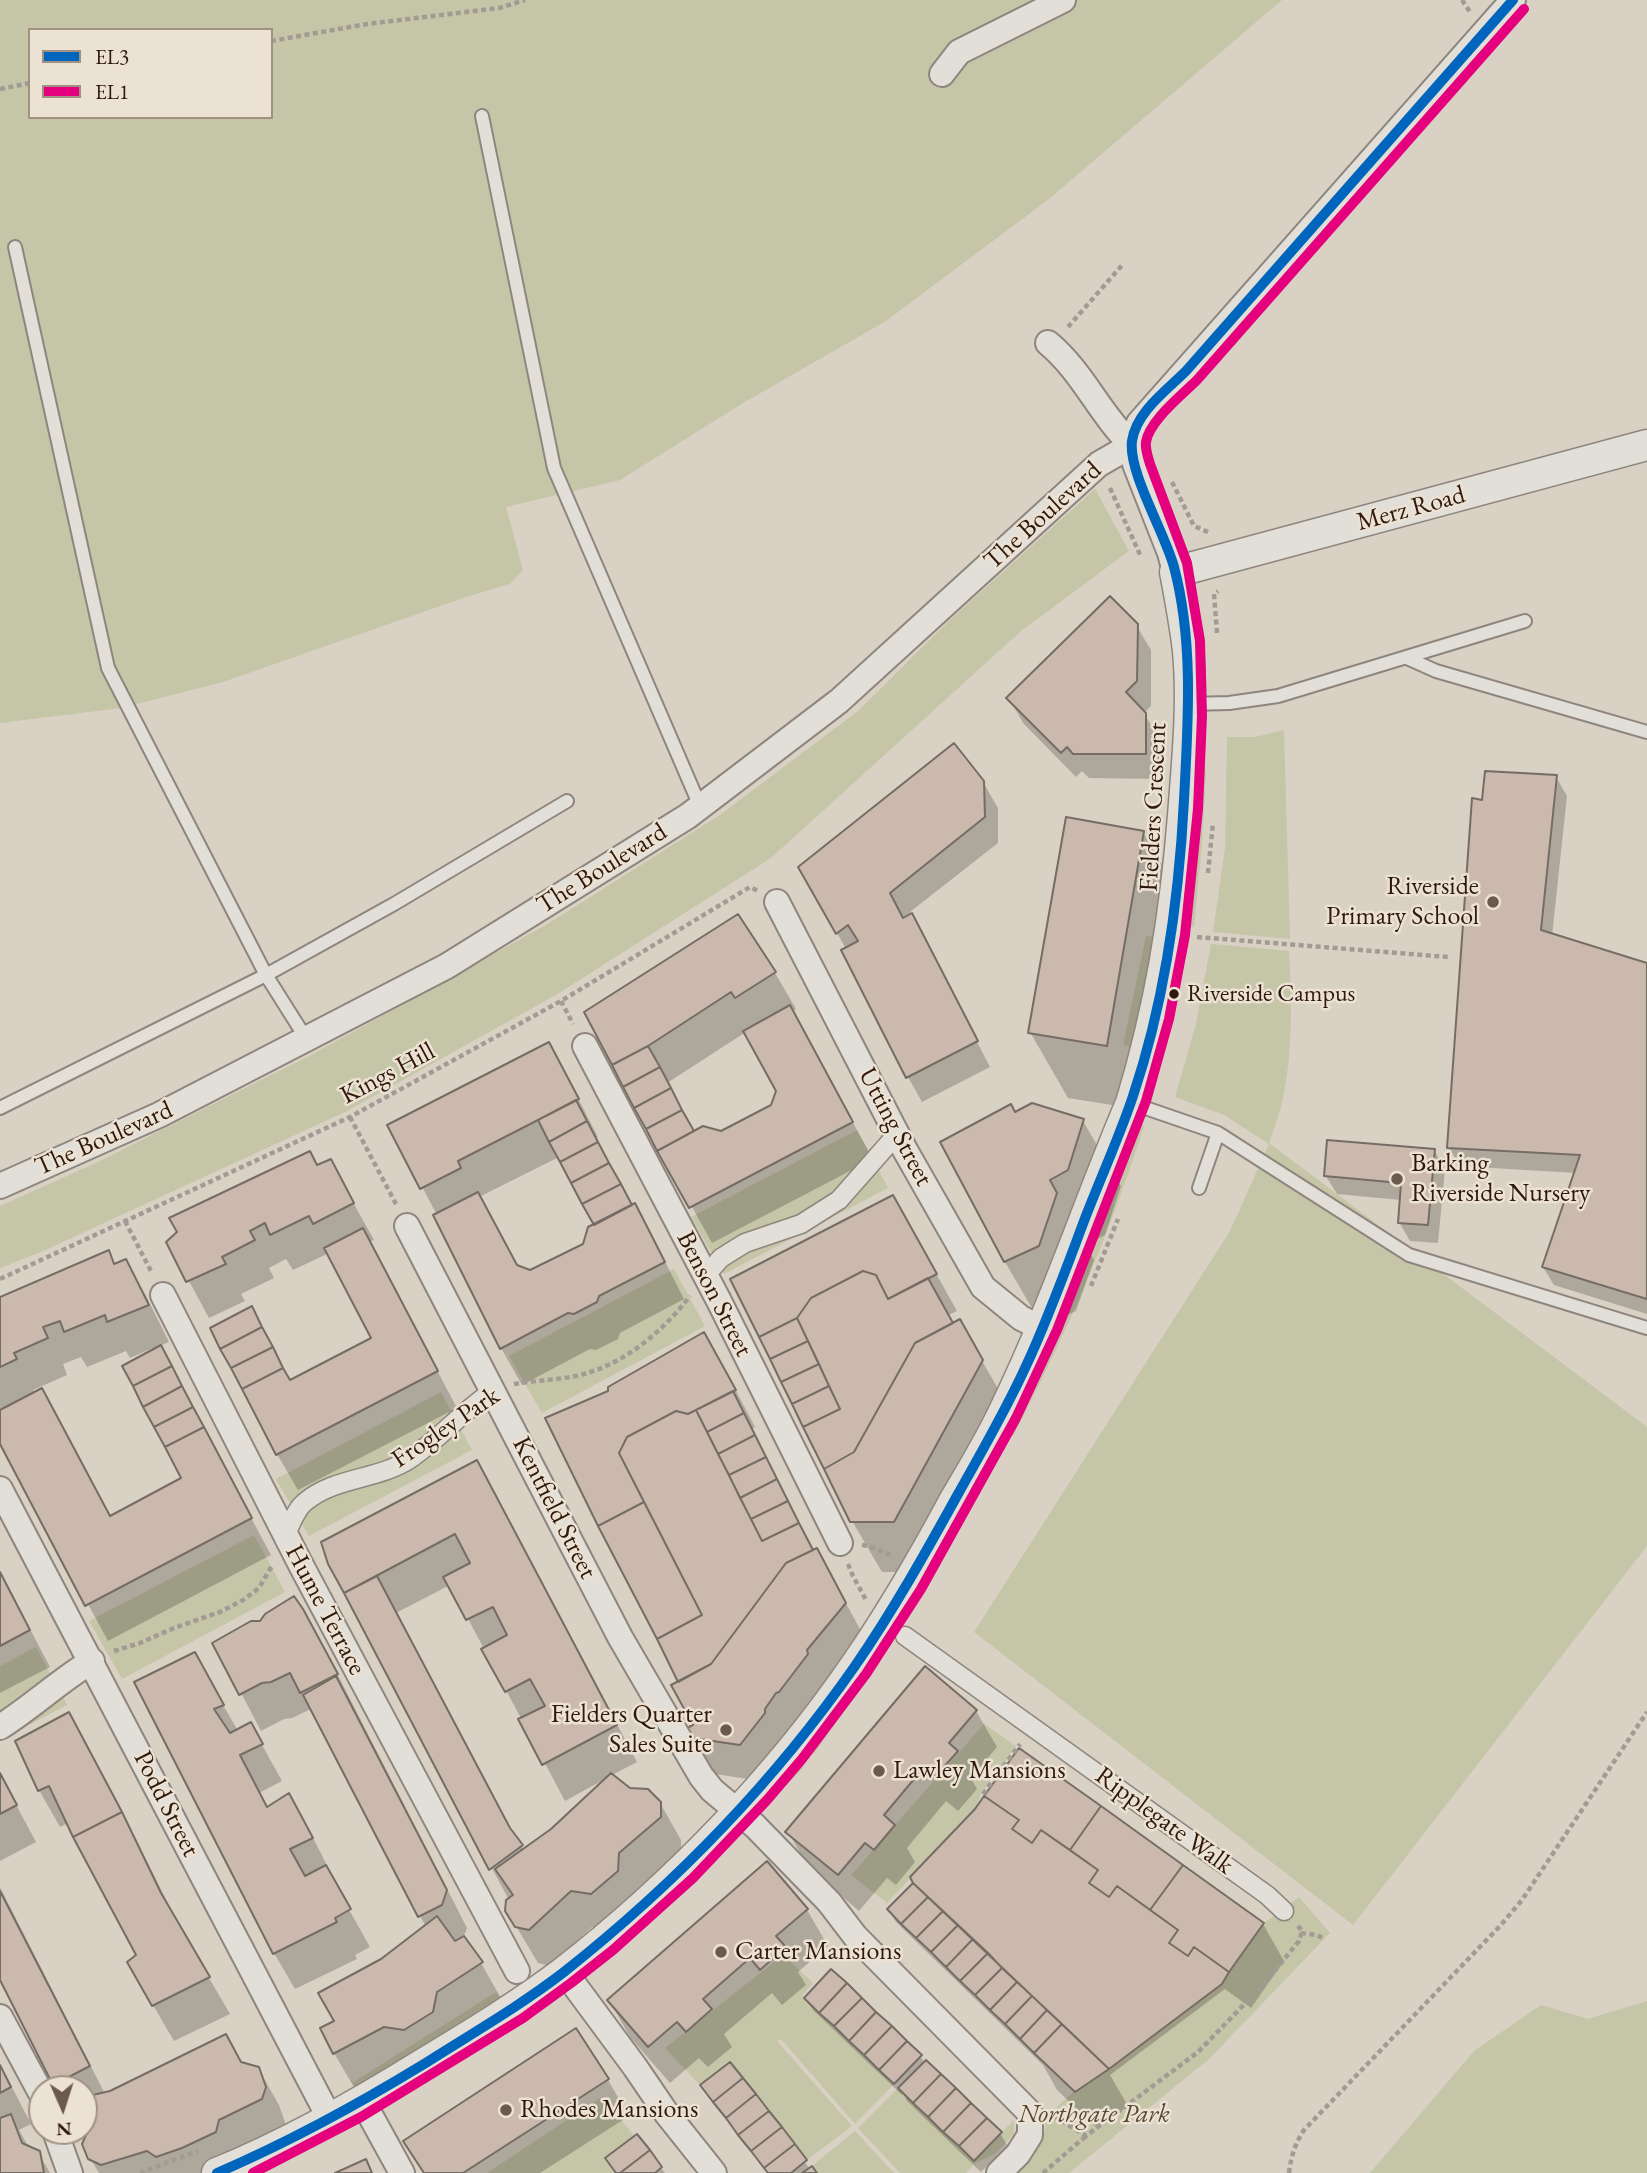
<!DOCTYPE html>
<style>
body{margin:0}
#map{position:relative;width:1647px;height:2173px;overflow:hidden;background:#d9d1c4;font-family:"EB Garamond",serif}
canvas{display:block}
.legend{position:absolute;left:28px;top:28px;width:245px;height:91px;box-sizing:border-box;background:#ece2d3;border:2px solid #a09183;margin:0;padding:9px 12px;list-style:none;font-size:21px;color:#2f180c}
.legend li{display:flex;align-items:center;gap:14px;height:35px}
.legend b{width:35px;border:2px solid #a09183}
.north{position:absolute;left:28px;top:2075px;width:70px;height:70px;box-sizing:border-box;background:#ece2d3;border:2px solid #a09183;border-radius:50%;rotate:177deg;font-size:19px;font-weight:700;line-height:28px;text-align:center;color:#2f180c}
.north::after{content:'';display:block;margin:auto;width:24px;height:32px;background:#6a594c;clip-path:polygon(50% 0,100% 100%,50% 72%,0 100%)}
</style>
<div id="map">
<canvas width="1647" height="2173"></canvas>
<ul class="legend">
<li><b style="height:9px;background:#0065bd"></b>EL3</li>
<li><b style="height:9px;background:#e5007d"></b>EL1</li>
</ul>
<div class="north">N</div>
</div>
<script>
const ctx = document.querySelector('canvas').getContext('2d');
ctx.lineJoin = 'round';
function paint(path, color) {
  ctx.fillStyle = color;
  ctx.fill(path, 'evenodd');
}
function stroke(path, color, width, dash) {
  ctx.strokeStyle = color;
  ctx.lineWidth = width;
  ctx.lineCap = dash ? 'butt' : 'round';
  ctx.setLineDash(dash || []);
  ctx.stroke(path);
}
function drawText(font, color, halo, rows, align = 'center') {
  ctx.font = font + ' "EB Garamond",serif';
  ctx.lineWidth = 5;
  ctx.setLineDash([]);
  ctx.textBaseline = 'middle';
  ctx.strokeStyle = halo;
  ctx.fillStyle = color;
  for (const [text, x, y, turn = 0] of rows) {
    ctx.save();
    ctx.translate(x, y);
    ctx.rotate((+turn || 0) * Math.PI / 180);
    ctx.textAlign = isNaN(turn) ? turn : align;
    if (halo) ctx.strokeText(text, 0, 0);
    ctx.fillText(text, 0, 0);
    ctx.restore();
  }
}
paint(new Path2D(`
 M0 0H1282L1049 199 886 321 743 403 620 480 506 507 523 570 510 584 466 597 223 682 121 708 0 723ZM30 30H271V117H30Z
 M1095 489 1129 551 1021 631 771 858 556 995 345 1112 41 1252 0 1268V1206L96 1163 315 1053 546 925 720 815 858 711 952 618Z
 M1284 730 1290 939 1213 932 1225 848 1227 737H1255Z
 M1199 769H1206L1202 843 1194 927 1184 925 1196 844Z
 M1146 936 1156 937 1130 1047 1123 1045Z
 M1211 944 1289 951C1292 1000 1293 1058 1281 1107 1278 1119 1273 1131 1269 1143L1647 1427V1546L1353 1925 974 1632 1230 1231 1269 1144 1224 1115 1175 1097 1196 1024Z
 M1137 1124 1144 1126C1110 1234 1065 1337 1013 1436L1005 1431Z
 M857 1130 888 1188 724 1274 691 1217Z
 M674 1269 705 1326 542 1413 509 1356Z
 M441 1392 472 1450 309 1536 276 1479Z
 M254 1535 285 1592 122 1679 89 1621Z
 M36 1647 67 1705 0 1740V1666Z
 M865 1662 874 1668 814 1754 806 1748Z
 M984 1724 1016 1746 981 1794 977 1805 984 1796 1032 1842 1041 1830 1098 1870 1194 1947 1229 1972 1264 1923 1299 1897 1330 1933 1209 2059 1069 2173H1013C1025 2161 1038 2150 1044 2134 1046 2128 1044 2123 1048 2118 1062 2097 1088 2083 1108 2069L911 1878 887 1903 851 1875Z
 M798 1761 804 1767 775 1797 768 1791Z
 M783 1955 813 1983 802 1996 894 2084 855 2124 781 2039 777 2041 852 2126 807 2160 731 2062 700 2085 665 2048Z
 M496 1992 500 1997 355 2088 352 2083Z
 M1647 2001V2173H1370L1474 2051 1541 2005 1588 2019Z
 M898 2088 973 2161 1014 2120V2134L996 2153 974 2164 966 2173H900L858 2128Z
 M603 2096 634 2136 605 2158 616 2173H487Z
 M855 2131 894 2173H817L812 2166Z`), '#c5c5a7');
paint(new Path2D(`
 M1136 625 1151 650V706L1144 713 1159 739V779L1089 778 1082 771 1076 777 1023 723 1009 698Z
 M1556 777 1567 796 1552 936 1647 965V1314L1554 1285 1543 1267 1576 1173 1459 1166 1449 1147 1484 802Z
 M983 782 998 808V843L910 912 990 1067 922 1102 908 1077 846 949 800 867Z
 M1143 832 1181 897 1144 1110 1068 1098 1030 1032Z
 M737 916 775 973 796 1009 792 1012 873 1159 712 1243 613 1064ZM746 1032 778 1091 772 1106 721 1133H694L667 1083Z
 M569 1081 598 1137 595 1138 632 1207 634 1205 655 1242 684 1299 620 1333 618 1339 596 1350 590 1349 522 1385 501 1348 437 1215 390 1126ZM559 1157 596 1226 585 1245 530 1272 518 1267 479 1197Z
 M1015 1114 1083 1121 1121 1186 1105 1235 1086 1245 1094 1260 1076 1311 1043 1327 1005 1262 943 1143Z
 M1434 1150 1445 1169 1438 1243 1410 1241 1399 1222 1401 1200 1337 1194 1326 1176Z
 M330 1161 374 1240 369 1242 457 1408 298 1490 277 1454 290 1382 373 1339 329 1253 293 1270 286 1259 269 1268 274 1278 241 1294 245 1301 209 1318 168 1242Z
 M914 1234 957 1311 947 1316 952 1325 959 1321 1012 1413 923 1572H882L852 1521 732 1280Z
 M108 1253 115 1265 126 1261 147 1298 169 1342 159 1346 271 1555 108 1641 0 1441V1299ZM153 1348 184 1479 110 1517 41 1390 35 1393 33 1390 67 1375 63 1364 81 1357 87 1367 126 1351 130 1358Z
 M725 1370 755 1427 752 1429 807 1542 837 1587 866 1640 761 1781 715 1774 693 1737 695 1726 680 1682 548 1419Z
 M497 1499 637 1762 612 1775 629 1790 660 1803 681 1840V1854L612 1930 592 1927 550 1966 538 1963 507 1911 509 1900 329 1563ZM450 1585 565 1801 605 1779 552 1831 524 1850 515 1837 396 1613Z
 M0 1572 50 1667 0 1693Z
 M215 1643 324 1648 467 1928 463 1938 481 1963 502 2000 355 2089 334 2053 336 2022 382 1960 426 1927 311 1709 292 1718 284 1719 261 1731Z
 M136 1682 215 1691 238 1731 251 1725 282 1781 259 1793 267 1808 310 1832 332 1875 330 1876 370 1947 355 1955 357 1959 295 1989 274 1953Z
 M976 1711 997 1747 971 1778 977 1789 958 1811 946 1801 907 1848 915 1862 896 1885 887 1878 859 1911 809 1868 788 1832Z
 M1019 1750 1263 1924 1284 1961 1251 2008 1225 1989 1110 2075 1128 2106 1097 2128 1057 2090 1043 2065 896 1922 889 1910 916 1883 976 1810Z
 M89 1751 142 1851 180 1928 230 2014 174 2041 153 2005 138 1956 68 1823 60 1827 39 1790Z
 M0 1775 36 1842 0 1861Z
 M0 1887 105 2094 241 2064 258 2068 279 2105 286 2125 283 2136 227 2173H99L90 2158 92 2126 88 2114 84 2117V2089H58L0 1976Z
 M807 1910 828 1946 798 1972 806 1985 782 2005 772 1993 724 2034 732 2047 708 2067 699 2058 670 2083 630 2037 609 2000Z
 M806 1998 920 2056 925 2063 1000 2133 1007 2145 981 2172 907 2101 903 2093 902 2095 813 2010Z
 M0 2064 31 2124 19 2130 29 2148 38 2152 50 2173H0Z
 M730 2064 810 2169 815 2173H768L709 2098 702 2086Z
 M608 2080 629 2116 540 2173H424L406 2141Z
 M636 2136 665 2173H616L614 2171 607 2159Z`), '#0003');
const building = new Path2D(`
 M1110 596 1138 624 1137 681 1126 692 1146 713V754H1073L1067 747 1061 753 1006 698Z
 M954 743 984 781 985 817 890 893 903 918 912 913 978 1041 906 1078 841 950 858 941 848 925 836 934 798 867Z
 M1485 771 1557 775 1541 930 1647 963V1299L1542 1267 1580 1155 1447 1148 1472 798 1482 800Z
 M1066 817 1144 831 1107 1046 1028 1033Z
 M738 914 776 972 735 998 731 992 648 1046 612 1065 584 1012Z
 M790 1005 853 1122 689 1208 657 1151 703 1126 721 1131 771 1105 776 1091 743 1031Z
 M549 1042 579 1099 458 1161 461 1168 420 1189 387 1125Z
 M648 1046 660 1067 623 1087 612 1065Z
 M660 1067 671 1088 634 1108 623 1087Z
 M671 1088 682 1110 646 1129 634 1108Z
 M576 1100 587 1121 549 1142 538 1120Z
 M1032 1103 1084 1119 1068 1170 1050 1180 1057 1193 1039 1246 1004 1262 940 1142 1011 1104 1015 1112Z
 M682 1110 694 1131 657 1151 646 1129Z
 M587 1121 598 1142 560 1162 549 1142Z
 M1327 1140 1435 1149 1428 1225 1398 1223 1401 1183 1324 1176Z
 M598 1142 609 1163 571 1183 560 1162Z
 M310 1151 317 1165 331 1159 354 1203 313 1224 309 1216 270 1235 265 1223 250 1231 255 1240 222 1257 226 1264 186 1282 166 1242 177 1232 169 1218Z
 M609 1163 621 1184 582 1204 571 1183Z
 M621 1184 632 1205 594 1225 582 1204Z
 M478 1192 517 1265 530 1270 583 1244 588 1227 635 1203 665 1262 599 1296 597 1302 574 1314 568 1313 500 1349 433 1215Z
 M893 1195 937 1274 888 1299 876 1275 863 1271 811 1298 797 1318 759 1337 730 1279Z
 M363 1228 438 1371 276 1455 242 1389 283 1368 290 1380 371 1338 324 1248Z
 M109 1250 114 1264 126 1259 149 1305 107 1322 105 1315 64 1332 60 1321 43 1327 48 1338 14 1353 17 1359 0 1367V1297Z
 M863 1271 876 1275 888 1299 928 1278 953 1323 915 1343 854 1452 824 1469 803 1427 840 1409 797 1318 811 1298Z
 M252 1306 262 1327 220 1349 210 1328Z
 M797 1318 808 1341 770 1359 759 1337Z
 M960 1319 983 1360 894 1522H850L824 1469 854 1452 915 1343Z
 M262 1327 273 1347 231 1368 220 1349Z
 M704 1332 736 1390 688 1414 676 1411 627 1437 619 1453 644 1502 598 1526 545 1418 608 1391V1387Z
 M808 1341 819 1364 781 1382 770 1359Z
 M161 1345 172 1366 133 1386 122 1366Z
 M273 1347 283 1368 242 1389 231 1368Z
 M819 1364 829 1386 792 1404 781 1382Z
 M172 1366 182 1386 143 1407 133 1386Z
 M182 1386 193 1407 154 1427 143 1407Z
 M829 1386 840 1409 803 1427 792 1404Z
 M42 1388 110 1516 181 1478 165 1447 204 1427 252 1518 85 1606 0 1444V1410Z
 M733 1391 744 1413 707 1432 696 1410Z
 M193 1407 204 1427 165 1447 154 1427Z
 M696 1410 762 1541 799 1523 813 1550 786 1563 711 1664 678 1682 657 1639 702 1615 619 1453 627 1437 676 1411 688 1414Z
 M744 1413 755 1435 718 1454 707 1432Z
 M755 1435 766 1457 729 1475 718 1454Z
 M766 1457 777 1479 740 1498 729 1475Z
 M477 1460 617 1725 542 1765 518 1719 545 1706 530 1679 505 1692 481 1649 507 1635 493 1607 466 1620 443 1577 470 1563 455 1534 344 1593 328 1564 321 1542Z
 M777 1479 788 1501 751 1519 740 1498Z
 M788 1501 799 1523 762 1541 751 1519Z
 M644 1502 702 1615 657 1639 598 1526Z
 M817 1548 846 1603 807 1650 808 1654 779 1692 776 1693 765 1709V1713L740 1745 692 1738 687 1728 693 1725 671 1685 711 1664 786 1563Z
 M0 1572 30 1630 0 1646Z
 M377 1576 510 1828 523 1845 489 1870 344 1593Z
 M294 1596 303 1609 338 1674 300 1693 290 1673 271 1682 262 1683 239 1695 212 1643 251 1621H260L265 1614Z
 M195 1652 224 1705 214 1709 230 1733 251 1722 263 1744 240 1755 267 1807 289 1793 313 1838 290 1849 305 1876 326 1865 351 1909 335 1918 337 1922 273 1954 134 1682Z
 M925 1666 977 1710 949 1743 958 1751 936 1776 925 1766 884 1815 895 1825 874 1850 865 1843 838 1875 785 1832Z
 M336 1676 447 1890 442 1905 418 1917 303 1695Z
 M69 1712 122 1812 73 1837 49 1786 38 1791 15 1741Z
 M1019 1748 1101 1806 1070 1850 1041 1830 1032 1843 1012 1829 1019 1820 984 1796Z
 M0 1773 17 1805 0 1814Z
 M611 1773 630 1788 648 1789 661 1802V1817L619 1853 618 1871 591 1894 571 1891 529 1930 515 1927 505 1911 506 1900 513 1895 495 1869 551 1829Z
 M984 1796 1019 1820 1012 1829 1032 1843 1041 1830 1098 1870 1089 1883 1109 1897 1117 1886 1178 1930 1169 1943 1188 1956 1194 1947 1229 1972 1222 1984 1109 2069 913 1883 910 1877 975 1809Z
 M1101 1806 1183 1865 1150 1910 1117 1886 1109 1897 1089 1883 1098 1870 1070 1850Z
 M122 1812 161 1893 210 1977 152 2006 127 1962 136 1955 73 1837Z
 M767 1861 808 1909 776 1936 786 1947 760 1970 750 1958 703 1999 712 2009 686 2032 677 2022 648 2047 607 2000Z
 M1183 1865 1264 1923 1229 1972 1194 1947 1188 1956 1169 1943 1178 1930 1150 1910Z
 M913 1883 928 1897 901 1924 887 1909Z
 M0 1891 90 2066 53 2085 0 1980Z
 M928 1897 943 1911 916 1938 901 1924Z
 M943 1911 958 1925 931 1952 916 1938Z
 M437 1916 455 1941 464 1936 483 1962 437 1992 433 2012 404 2030 384 2027 333 2054 320 2028 334 2021 318 1993 381 1959Z
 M958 1925 973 1939 946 1967 931 1952Z
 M973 1939 988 1953 960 1981 946 1967Z
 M988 1953 1002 1968 975 1995 960 1981Z
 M1002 1968 1017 1982 990 2010 975 1995Z
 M831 1969 847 1983 819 2013 804 1998Z
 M1017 1982 1032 1996 1005 2024 990 2010Z
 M847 1983 862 1998 834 2026 819 2013Z
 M1032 1996 1047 2010 1020 2039 1005 2024Z
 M862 1998 876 2012 849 2041 834 2026Z
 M1047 2010 1062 2024 1034 2053 1020 2039Z
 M876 2012 892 2026 864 2055 849 2041Z
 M1062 2024 1109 2069 1075 2092 1034 2053Z
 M892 2026 907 2041 879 2070 864 2055Z
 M576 2028 609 2079 463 2173H424L403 2141Z
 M226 2034 241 2062 259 2067 266 2087 262 2099 219 2120 216 2132 182 2148 156 2157 147 2151 101 2165 88 2159 82 2144 90 2126 84 2106V2097L110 2091Z
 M907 2041 922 2055 894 2084 879 2070Z
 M926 2060 941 2074 913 2103 898 2088Z
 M730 2062 743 2078 713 2102 700 2085Z
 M0 2065 11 2087 0 2093Z
 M941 2074 956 2088 928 2117 913 2103Z
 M743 2078 756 2094 726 2118 713 2102Z
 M956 2088 971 2103 943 2132 928 2117Z
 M756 2094 769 2111 738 2135 726 2118Z
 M971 2103 987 2118 959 2146 943 2132Z
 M769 2111 782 2127 751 2151 738 2135Z
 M11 2114 22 2143 40 2151 44 2173H0V2118Z
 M987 2118 1002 2132 974 2161 959 2146Z
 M782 2127 795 2144 764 2168 751 2151Z
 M637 2134 650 2150 620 2173H616L605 2158Z
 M795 2144 807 2160 791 2173H768L764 2168Z
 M650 2150 662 2167 655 2173H620Z
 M366 2159 372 2173H335Z
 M812 2166 817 2173H802Z`);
paint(building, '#cbb9ae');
stroke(building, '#756d65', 2);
const service = new Path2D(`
 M482 116 554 468 700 806
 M15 247 108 668 266 975 307 1040
 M1407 658 1436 671 1647 732
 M1189 704 1229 703 1278 696 1525 621
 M1131 1103 1218 1133 1409 1255 1647 1328
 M0 1108 266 975 394 904 567 801
 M1199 1188 1218 1133`);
const pedestrian = new Path2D(`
 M705 1276 721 1258 745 1243 801 1224 839 1200 898 1133
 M286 1534C291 1524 296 1509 305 1502 334 1477 378 1480 410 1459 440 1438 463 1411 494 1390
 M905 1636 1267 1895 1284 1911`);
const minor = new Path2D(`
 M942 74 959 52 1063 0
 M1048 343C1083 372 1100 415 1132 445
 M1175 572 1170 553 1135 464 1132 445 1133 435 1139 423 1513 0
 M777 902 905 1150 983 1287 1021 1318 1043 1329
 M585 1046 719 1301 840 1543
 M0 1186 159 1115 447 966 688 816 839 701 1099 464 1132 445
 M407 1226 620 1637 701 1776 712 1790 755 1826 829 1902 855 1936 1030 2113V2135L1018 2154 999 2173
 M163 1295 302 1567 517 1971
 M0 1489 330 2119
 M0 1727C32 1707 59 1681 92 1661
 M564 1971 635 2067 667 2114 714 2173
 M0 2017 42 2095
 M363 2102 402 2173
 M55 2131 70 2173`);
const tertiary = new Path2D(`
 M217 2173C289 2144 357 2105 423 2064 471 2035 519 2006 564 1972 674 1886 776 1781 855 1666 891 1614 923 1559 953 1503 971 1472 991 1440 1006 1407 1054 1308 1088 1204 1131 1103 1160 1007 1175 916 1183 816 1187 762 1193 705 1188 651 1185 625 1180 598 1175 572L1647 445`);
stroke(service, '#8e867e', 16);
stroke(pedestrian, '#8e867e', 21);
stroke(minor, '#8e867e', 28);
stroke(tertiary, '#8e867e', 33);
stroke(new Path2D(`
 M1462 0 1470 12
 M271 41 367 24 499 8 525 0
 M0 89 30 83
 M1068 327 1124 263
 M1172 482 1194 526 1208 532
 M1110 488 1141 557
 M1217 633 1214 594 1218 591
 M1208 873 1213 823
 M1197 937 1448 957
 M561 1001 573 1024
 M350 1117 397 1206
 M125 1221 152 1273
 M0 1279 350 1117 561 1001 750 887 758 891
 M1091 1286 1118 1219
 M514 1384C537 1380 562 1380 584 1374 627 1362 663 1331 690 1296
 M862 1545 869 1546 893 1556
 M848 1564 853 1576 866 1600
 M114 1651 140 1643 174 1628 220 1612 243 1600 259 1588 273 1564
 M983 1794 1020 1744
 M1301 1933 1317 1935 1324 1939
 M1054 2116 1086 2136 1198 2052 1264 1984 1299 1941 1302 1931 1298 1926
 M140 2173 198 2151
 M1043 2173 1086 2136
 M1289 2173C1291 2156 1295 2144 1304 2130L1500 1926 1522 1900 1647 1712`), '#a19b94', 4.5, [5, 3.5]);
stroke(service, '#e2ded8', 12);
stroke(pedestrian, '#e2ded8', 18);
stroke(minor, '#e2ded8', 24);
stroke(tertiary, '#e2ded8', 30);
stroke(new Path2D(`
 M217 2173C289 2142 357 2105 424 2064 471 2034 520 2006 564 1972 675 1884 774 1782 855 1666 893 1611 926 1552 958 1494 982 1451 1006 1410 1026 1366 1048 1319 1066 1269 1084 1221 1100 1179 1119 1138 1133 1096 1165 1001 1179 899 1184 800 1188 723 1194 642 1174 567 1165 533 1128 472 1132 441 1136 412 1167 390 1186 371L1513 0`), '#0065bd', 10);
stroke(new Path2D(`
 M253 2173 361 2117 523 2018 571 1983 613 1950 693 1878 767 1800 802 1759 866 1674 921 1589 1016 1418 1057 1330 1146 1101 1169 1019 1185 935 1198 809 1202 716 1200 641 1187 563 1150 464C1148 457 1145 449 1146 442 1149 421 1182 395 1197 380L1524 9`), '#e5007d', 10);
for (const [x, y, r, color] of [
 [1493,902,7,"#6a594c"],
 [1174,994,6,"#2f180c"],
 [1397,1179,7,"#6a594c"],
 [726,1730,7,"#6a594c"],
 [879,1771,7,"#6a594c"],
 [721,1952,7,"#6a594c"],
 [506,2110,7,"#6a594c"]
]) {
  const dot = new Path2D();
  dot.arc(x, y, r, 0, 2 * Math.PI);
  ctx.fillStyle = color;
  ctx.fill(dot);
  stroke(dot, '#ece2d3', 2.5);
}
drawText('24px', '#2f180c', '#ece2d3', [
 ["Riverside Campus",1187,994]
], 'left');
drawText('26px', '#2f180c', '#ece2d3', [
 ["Merz Road",1411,509,-15],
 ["The Boulevard",1043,516,-42],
 ["Fielders Crescent",1154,807,-87],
 ["The Boulevard",602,869,-32],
 ["Kings Hill",388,1074,-28],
 ["Utting Street",895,1127,62],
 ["The Boulevard",104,1139,-24],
 ["Benson Street",714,1294,63],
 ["Frogley Park",446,1428,-34],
 ["Kentfield Street",554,1508,63],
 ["Hume Terrace",325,1610,62],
 ["Podd Street",166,1804,63],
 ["Ripplegate Walk",1164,1821,36]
]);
drawText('26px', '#2f180c', '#ece2d3', [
 ["Riverside",1479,887,"right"],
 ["Primary School",1479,917,"right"],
 ["Barking",1411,1164],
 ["Riverside Nursery",1411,1194],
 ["Fielders Quarter",712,1715,"right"],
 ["Sales Suite",712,1745,"right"],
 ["Lawley Mansions",893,1771],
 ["Carter Mansions",735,1952],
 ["Rhodes Mansions",520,2110]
], 'left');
drawText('italic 26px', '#574934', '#ece2d3', [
 ["Northgate Park",1094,2115]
]);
</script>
